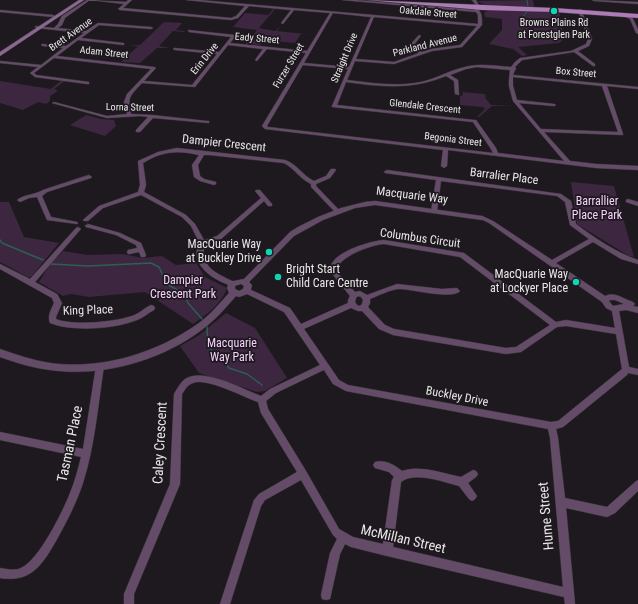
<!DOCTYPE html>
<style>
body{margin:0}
canvas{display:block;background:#1d191e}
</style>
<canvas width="638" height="604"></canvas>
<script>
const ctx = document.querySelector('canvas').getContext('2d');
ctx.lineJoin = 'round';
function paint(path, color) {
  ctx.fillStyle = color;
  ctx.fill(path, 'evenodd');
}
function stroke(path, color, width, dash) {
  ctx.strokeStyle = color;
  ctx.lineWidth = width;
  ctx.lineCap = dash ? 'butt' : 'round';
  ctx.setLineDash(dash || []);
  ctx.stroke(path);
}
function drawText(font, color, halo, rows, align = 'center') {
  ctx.font = font + ' "Roboto Condensed",sans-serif';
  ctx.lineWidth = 3.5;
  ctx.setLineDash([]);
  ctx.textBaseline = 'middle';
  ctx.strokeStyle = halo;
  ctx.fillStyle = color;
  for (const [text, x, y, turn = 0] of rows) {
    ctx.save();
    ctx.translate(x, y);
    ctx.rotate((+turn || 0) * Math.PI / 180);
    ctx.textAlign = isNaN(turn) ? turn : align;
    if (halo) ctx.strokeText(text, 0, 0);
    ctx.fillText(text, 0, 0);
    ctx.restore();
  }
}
paint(new Path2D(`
 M533 0 534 7 485 5 477 1Z
 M274 8H276L259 28 275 31 281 26 277 31 314 35 301 34 295 43 264 40 260 45 246 44 257 30 233 27 245 13 268 15Z
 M488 10 559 11 564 39 559 43 518 47 527 55 522 56 513 49 489 44 502 30V19L485 17 484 13Z
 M164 22 182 23 176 30 185 31 183 32 173 31 159 46 169 48H157L140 63 121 62 138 46 128 45H140Z
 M62 80 65 81 54 89 58 91 50 96V101L46 104 38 102 23 110 0 103V81L51 89Z
 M462 92 485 94 486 99 491 105H513L492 106 479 117H477L485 109 483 107 460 105V97L463 94Z
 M86 115 101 119 114 120 116 126 105 136 70 125Z
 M571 182 614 186 634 257 629 256 577 224Z
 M0 202H9L24 237 59 243 31 277H28L0 262Z
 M63 251 88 255 123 254 143 258 162 256 176 265 196 263 205 277 227 288C222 304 206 315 193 324L145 292 89 297 71 294 63 296 39 282 49 266Z
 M226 313 255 328 287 378 265 391 257 392 199 373 180 346 198 336Z`), '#3c2640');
stroke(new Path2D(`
 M527 0 528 6
 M522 17 528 11`), '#2c6054', 1);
stroke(new Path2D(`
 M0 240 2 243 43 260
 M51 264 88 266 151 263 159 267 167 284 184 294 188 303 202 319
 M207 327 208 344 214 355 225 362 229 368 247 374 262 385`), '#2c6054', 1.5);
const minor = new Path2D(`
 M87 0 126 2 128 0H132L123 8 231 18 236 16 245 6 186 0H199L478 24V15L476 12 342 0H356L475 10 474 8 476 7C482 12 482 16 482 25L462 47 432 51 394 64 355 61 347 80C372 83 397 87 421 82 436 79 450 70 465 67 480 63 496 66 511 67L515 62 520 58 571 51 586 44 588 39 578 10 581 9 592 39 589 46 578 51 595 64V66H593L574 52 522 60 515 67 516 69 515 70 513 75 638 87V89L607 86 623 134V135L544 132 570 161 596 164 638 166V170L596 168 448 150 447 166 444 168 441 166 443 150 265 129 262 126 306 53 267 49 257 61 255 60 263 49 228 45 195 87 142 83C130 96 127 97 131 114L152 115 207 121H209V123L153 118 140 132H136V130L148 117 140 116 107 118 52 103 54 102 107 116 127 114 124 102 127 94 151 69 54 58 34 73 36 75 89 82V84H87L35 77 30 73 38 67 0 63V61L41 65 63 48 43 46 41 45 42 44 66 46 84 33 36 28 35 26 54 28 58 24 62 16ZM90 0 124 4 118 9 120 10 231 20 238 18 249 6 291 10 281 23 283 24 294 10 330 13 307 51 230 43 236 36 235 35 188 30 189 32 231 37 219 52 174 48 173 49 175 50 217 54 192 85 144 81 155 69 156 68 154 67 57 56 78 40 124 45V43H123L81 38 99 25 151 29 153 28 151 27 98 23 86 31 58 28 62 25 65 18ZM333 13 371 17 349 67 304 63ZM374 17 477 26 460 45 431 49 422 52 412 47 421 36 419 35 408 47 419 53 394 62 356 59ZM303 65 348 69 332 106V107L473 122 491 149 493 153 268 127 267 126ZM477 67 510 70 509 80V86L513 101 564 161 498 153 496 148 476 120H474L337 105 346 82C382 87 412 90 446 76L454 81 455 94 459 95 458 80 450 75 466 69ZM513 77 602 86 618 132 541 129 519 103 554 106 556 105 554 104 517 100 513 86Z
 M592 0 638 2V4L594 1Z
 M0 10 53 15 55 16 53 17 0 12Z
 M624 14 632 17 638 29V34L636 33 630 19 622 15Z
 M177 148 285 160C297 164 303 176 314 181L326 176 331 169H335L336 170 330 178 316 184V186L341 212 338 214 336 213 311 187V184C300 179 294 168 284 163L209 155H204L198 165 200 176 204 179 216 182V184L214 185 200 181 194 177 192 165 199 155C178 150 162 151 143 163L146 185 144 192 186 215 195 224 204 240 217 236 261 198 255 191 256 190H260L272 204V206H268L264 201 221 239 205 243C199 267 216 273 234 282L235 284 232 286C219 282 200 272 197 257 196 252 197 247 199 242L191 226 182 217 141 195 103 208 88 221H84L83 220 84 219 99 206 138 192 140 185 138 161 158 152Z
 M387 170 561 194 571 201 576 224C595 238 615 252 638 260V264L621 259 593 242 556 263 605 296C614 291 624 299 633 302L635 304 633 306 638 307V313L626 310 619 311 629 367 638 369V375L628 373 627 375 563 427 556 429 558 438 565 498 607 507 635 482 638 480V491L615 513 607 517 566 508 575 604H565L564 597 387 556 351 547 345 544 340 554 330 599 326 600 322 599 321 595 330 553 337 539 333 535 301 480 265 500 261 506 230 604H220L254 500 259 494 297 472 261 413 258 402C244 397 206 377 193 383 187 385 185 390 182 394L180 484 134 594V604H124V594L170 484 174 394C177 389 180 383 185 379 204 367 242 389 261 396L270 389 320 365 284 312 245 293 244 291 245 289H249L290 308 301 324 348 303V300L350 296 330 271C330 271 331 265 331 265 337 251 370 241 384 240L464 253 556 322 566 320 615 328 612 311 606 308 602 302 489 223 479 218 482 216 493 221 552 260 589 239 570 225 565 202 557 196 441 181 437 211 434 213 431 211 436 180 385 173 384 172ZM384 244 460 257 550 325 516 347 506 348 394 329 385 325 368 307 370 303V299C377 296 392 289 399 289 412 289 452 300 460 291L457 288 442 289 397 284 367 295 360 291 355 292 336 271C339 256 371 245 384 244ZM358 296 361 297 363 300 362 304 360 306 357 305 355 302 356 298ZM610 300H615L624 304 613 306 609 301ZM351 308 358 311H362L379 329 393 335 506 354 521 352 557 327 566 326 616 334 622 369 558 421 551 422 348 385 339 380 304 329ZM324 370 333 384 346 391 548 429 550 438 563 587 393 547 401 482C415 471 443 482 459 486L469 499 472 501 475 499 477 496 468 483 476 477 478 474 476 471 473 470 461 477C441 473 421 465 402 471 395 465 384 459 375 462L373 465 375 468 389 472 394 477 392 480 383 544 353 537 339 529 306 471 268 409 266 401 276 393Z
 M89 175 92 177 91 178 47 192 42 196 51 217 77 222 78 223 77 224 47 220 37 197 29 198 20 202 17 200C25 194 35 195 43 190Z
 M628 199 638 202V206L626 202V200Z
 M88 224 120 233 141 243 146 255 145 257H141L139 252 130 254H128L127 252 128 250 137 248 136 245 116 235 86 227 85 226Z
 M78 227 81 229 80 230 35 282 57 294 62 303 56 317V319C73 326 114 322 132 316 139 314 144 308 151 305L154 306 155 308 154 310C148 313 143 318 137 320 115 329 72 332 50 323 47 316 51 310 54 303L52 298 0 269V264L30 279 76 228Z
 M100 363 103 364 104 366C98 405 95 445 83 483 76 504 66 523 56 541 42 565 31 583 0 578V568C7 569 15 571 21 568 39 560 63 511 70 493 75 481 78 469 81 457L0 440V432L83 449 96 366 97 364Z`);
const tertiary = new Path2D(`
 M472 0H476L481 9H479Z
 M375 201 482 216 485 218 482 220 375 205 355 208 323 220 294 236 249 282 252 285 250 293 239 297 236 296C227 306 219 316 208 325 167 359 104 378 50 370 33 368 17 363 0 357V349C17 355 32 360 50 363 102 370 157 353 199 323 210 315 220 303 229 293L227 288 229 282 244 279 290 232 298 227 318 217 341 208 365 202ZM241 284 244 286 243 289 239 291 235 289V286Z`);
const secondary = new Path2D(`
 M79 0H84L0 56V52Z`);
const primary = new Path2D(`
 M366 0 554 8 638 14V18L554 12 482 10Z`);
stroke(minor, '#3a363a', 1);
stroke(tertiary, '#3a363a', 1);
stroke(secondary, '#3a363a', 1);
stroke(primary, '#3a363a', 1);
paint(minor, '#644c68');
paint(tertiary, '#644c68');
paint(secondary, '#8d6794');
paint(primary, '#ad7bb6');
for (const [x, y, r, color] of [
 [554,11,4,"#10d5b4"],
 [269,252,4,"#10d5b4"],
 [278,277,4,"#10d5b4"],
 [576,282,4,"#10d5b4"]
]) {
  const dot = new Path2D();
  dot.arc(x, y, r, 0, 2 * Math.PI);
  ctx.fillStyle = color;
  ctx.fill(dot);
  stroke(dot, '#1d191e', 1.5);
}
drawText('10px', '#e9e6e9', '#1d191e', [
 ["Oakdale Street",428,13,5],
 ["Brett Avenue",71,35,-35],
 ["Eady Street",257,39,5],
 ["Parkland Avenue",425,46,-14],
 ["Adam Street",104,53,6],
 ["Straight Drive",345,58,-67],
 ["Erin Drive",205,59,-51],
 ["Furzer Street",289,66,-59],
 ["Box Street",576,73,5],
 ["Glendale Crescent",425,107,6],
 ["Lorna Street",130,108,1],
 ["Begonia Street",453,140,7]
]);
drawText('10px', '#e9e6e9', '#1d191e', [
 ["Browns Plains Rd",554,23],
 ["at Forestglen Park",554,35]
]);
drawText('12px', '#e9e6e9', '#1d191e', [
 ["Dampier Crescent",224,144,6],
 ["Barralier Place",504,177,7],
 ["Macquarie Way",412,196,7],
 ["Columbus Circuit",420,239,8],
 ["King Place",88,311,-2],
 ["Buckley Drive",457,397,11]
]);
drawText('12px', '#f7d1fd', '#1d191e', [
 ["Barrallier",597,202],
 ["Place Park",597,216],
 ["Dampier",183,281],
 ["Crescent Park",183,295],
 ["Macquarie",232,344],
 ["Way Park",232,358]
]);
drawText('12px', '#e9e6e9', '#1d191e', [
 ["MacQuarie Way",261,245],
 ["at Buckley Drive",261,259],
 ["Bright Start",286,270,"left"],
 ["Child Care Centre",286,284,"left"],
 ["MacQuarie Way",568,275],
 ["at Lockyer Place",568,289]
], 'right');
drawText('14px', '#e9e6e9', '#1d191e', [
 ["Caley Crescent",161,443,-87],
 ["Tasman Place",71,444,-78],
 ["Hume Street",547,516,-95],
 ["McMillan Street",403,540,13]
]);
</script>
